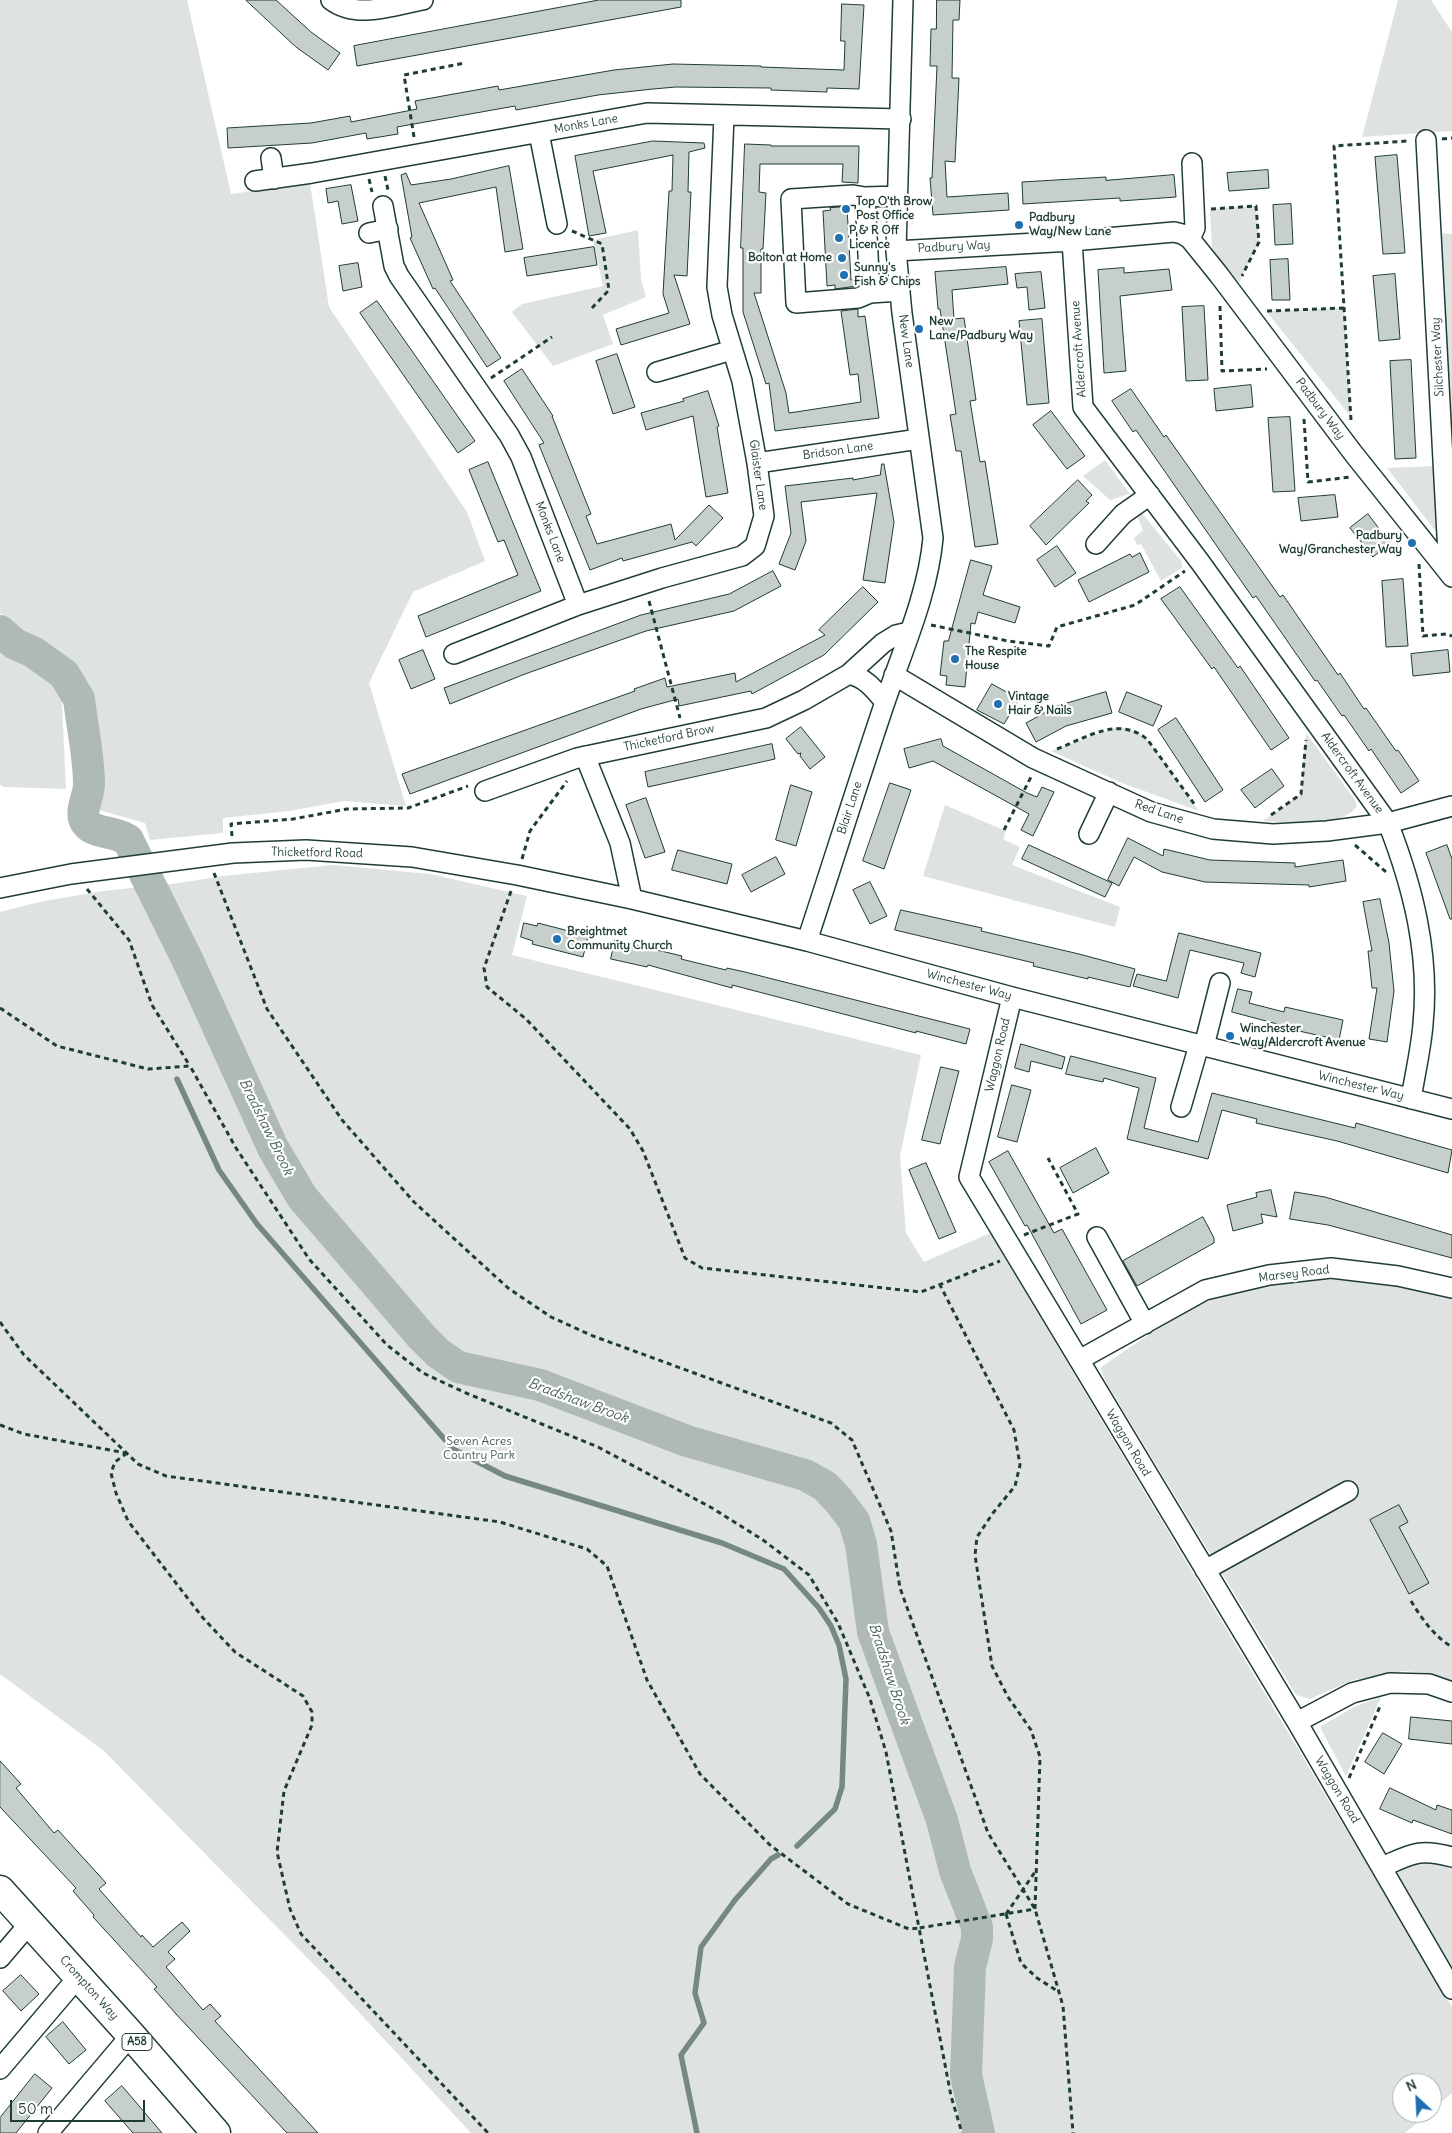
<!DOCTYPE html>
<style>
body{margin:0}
#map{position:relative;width:1452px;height:2133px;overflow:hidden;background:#fff;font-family:Delius,sans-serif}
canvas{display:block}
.north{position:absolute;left:1392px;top:2073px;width:50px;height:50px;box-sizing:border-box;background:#fff;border:1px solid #a5b1ae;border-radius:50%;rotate:335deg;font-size:14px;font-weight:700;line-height:20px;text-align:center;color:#1f3d34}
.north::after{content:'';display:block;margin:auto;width:18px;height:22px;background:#1f6fb2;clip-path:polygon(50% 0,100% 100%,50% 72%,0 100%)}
.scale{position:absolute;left:10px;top:2100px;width:135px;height:22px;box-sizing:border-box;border:2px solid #1f3d34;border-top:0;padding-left:6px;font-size:15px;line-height:18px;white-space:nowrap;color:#1f3d34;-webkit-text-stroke:4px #fff;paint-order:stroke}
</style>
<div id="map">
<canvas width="1452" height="2133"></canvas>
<div class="north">N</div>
<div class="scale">50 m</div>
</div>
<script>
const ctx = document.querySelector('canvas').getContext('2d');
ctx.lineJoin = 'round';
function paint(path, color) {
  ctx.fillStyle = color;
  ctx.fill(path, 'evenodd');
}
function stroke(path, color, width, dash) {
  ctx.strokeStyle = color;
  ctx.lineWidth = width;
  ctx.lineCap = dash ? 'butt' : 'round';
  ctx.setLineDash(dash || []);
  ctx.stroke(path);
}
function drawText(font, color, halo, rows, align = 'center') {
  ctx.font = font + ' Delius,sans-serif';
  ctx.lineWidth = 4.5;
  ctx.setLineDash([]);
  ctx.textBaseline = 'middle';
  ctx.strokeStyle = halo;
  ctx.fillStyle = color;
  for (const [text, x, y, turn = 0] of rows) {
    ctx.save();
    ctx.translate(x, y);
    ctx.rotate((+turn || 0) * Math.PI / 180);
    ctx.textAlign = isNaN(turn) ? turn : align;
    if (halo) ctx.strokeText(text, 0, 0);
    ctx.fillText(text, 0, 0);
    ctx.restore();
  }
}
paint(new Path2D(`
 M0 0H187L231 194 310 183 329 307 467 512 485 561 413 592 369 683 406 806 344 801 289 811 223 818V833L150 840 145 823 99 810 93 702 67 664 0 613Z
 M1398 0H1431L1452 32V131L1362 137Z
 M1256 206 1259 242 1239 283 1212 249 1210 209Z
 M638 230 641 279 646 297 603 315 613 344 553 366 512 312 522 304 603 286 593 240Z
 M1440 233 1452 234V461Z
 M1344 308 1351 417 1266 311Z
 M1105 460 1130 494 1110 500 1083 476Z
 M1436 466 1437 533 1387 468Z
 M1142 513 1182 562V568L1161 581 1141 544 1137 545 1134 538 1143 530 1137 516Z
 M0 645 7 652 61 683 66 789 4 787 0 785Z
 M1117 727C1129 728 1137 731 1147 739L1199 811 1122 783 1051 751Z
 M1306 733 1355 800 1357 806C1341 829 1288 822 1263 821L1301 794Z
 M945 805 1006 831 1003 839 1020 847 1012 865 1120 907 1115 927 923 876Z
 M333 865 430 874 527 896 512 955 921 1055 900 1156 906 1233 924 1262 990 1233 1452 2007V2093L1432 2110V2083H1402V2113H1429L1405 2133H471L329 1980 104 1751 0 1674V912L39 902 103 891 179 883 223 876Z
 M1328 1279 1370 1280 1452 1299V1680L1427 1673 1402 1671 1353 1680 1310 1699 1296 1695 1107 1384 1100 1368C1125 1351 1150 1333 1176 1317 1222 1289 1275 1282 1328 1279Z
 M1381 1697 1346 1776 1321 1729V1726L1354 1707Z
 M1422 1862 1440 1864 1452 1868V1968L1397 1873 1408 1866Z`), '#dee3e2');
stroke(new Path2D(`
 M177 1079 219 1170 257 1224 453 1449 505 1476 722 1543 784 1569 819 1608 831 1626 839 1645 846 1679 842 1787 835 1809 797 1846
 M697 2133 681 2055 704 2023 695 1993 701 1947 735 1900 771 1859 778 1855`), '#758883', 5.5);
stroke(new Path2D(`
 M0 631 15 644 33 652 64 674 79 699C82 726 89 757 89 784 89 798 77 814 88 825 96 833 117 832 128 840L188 961 273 1148 302 1197 421 1336 438 1353 458 1367 540 1385 687 1441 805 1475 825 1486 839 1501 854 1521 861 1544 873 1632 942 1820 955 1871 977 1927V1939L970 1967 966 2075 979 2133`), '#afbab7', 32);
const building = new Path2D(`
 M246 0H276L311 32 340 53 328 70 296 47Z
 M599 0H681V7L357 66 354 46Z
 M937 0H960L959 20H953L952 78H959L955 162 945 161 947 197 1008 193 1009 210 933 215 930 178H932L937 66H930L931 29H936Z
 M842 4 864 5 859 89 827 88V92L771 90V88L676 87 653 89 598 95 516 110 515 106 397 127 398 134 367 139 366 133 312 143 228 148 227 128 311 123 350 116 351 122 417 109 415 101 498 86 499 90 614 70 673 64 761 66V67L844 70 845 41H841Z
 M653 141 704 143 705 148 689 152 688 192H691L687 276 674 275 690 324 621 345 616 329 669 313 663 294 669 191H672L673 155 593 171 606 233 589 236 575 156Z
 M745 144 771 145V146H859L858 183 842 182 843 164H760L759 192 766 193 763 249H761V293H754L786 393 789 413 861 402 858 374 850 375 841 311 858 309V317L865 316 879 418 775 431 769 383 766 384 743 312V248H741Z
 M1397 155 1405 253 1383 254 1375 157Z
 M509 166 523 249 505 252 496 187 419 203 453 280 450 281 501 358 487 367 435 288 433 289 410 238 412 237 401 175 406 173 411 185 451 179Z
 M1268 170 1269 188 1229 191 1227 173Z
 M1174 175 1176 197 1120 201V198L1023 204 1022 182 1106 177V180Z
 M351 185 358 221 342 224 338 201 328 203 326 189Z
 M1291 204 1293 244 1275 245 1273 205Z
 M847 207 851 280H856L857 286 835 289V285L827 286 823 211 831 210 830 208Z
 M594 247 597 265 527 276 524 258Z
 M1288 259 1290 300H1272L1270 260Z
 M358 263 362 287 343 291 339 266Z
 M1006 267 1008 284 952 290 954 319 964 318 976 400 970 401 980 462 985 461 998 544 975 547 961 451H956L950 415 956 414 940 309H938L935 272Z
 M1124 268V273L1169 269 1172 290 1120 296 1126 371 1104 373 1098 270Z
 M1041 272 1045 308 1029 310 1027 287 1017 288 1015 274Z
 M1395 274 1400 339 1379 341 1373 276Z
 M377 301 475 441 458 453 360 313Z
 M1204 306 1208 380 1186 381 1182 307Z
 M1042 319 1049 403 1027 405 1019 321Z
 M617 354 635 407 613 414 596 361Z
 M1411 360 1416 458 1395 459 1390 361Z
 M522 369 553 416H552L591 514 586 516 597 544 671 524 675 540 709 505 723 518 696 546 692 542 623 561 622 558 590 570 539 445 544 443 504 381Z
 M1251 385 1253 407 1216 411 1214 389Z
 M1131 389 1164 437 1166 435 1280 597 1283 595 1338 675 1340 673 1364 709 1366 708 1396 751 1398 750 1419 781 1401 793 1371 749 1369 751 1344 715 1342 716 1317 680 1315 681 1256 596 1253 598 1136 430 1133 432 1112 401Z
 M708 391 719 426 717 427 728 493 706 497 693 416 646 430 641 413 684 401 683 399Z
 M1051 411 1085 456 1067 469 1033 425Z
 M1290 417 1295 491 1273 492 1268 418Z
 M488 462 541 591 426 637 418 616 518 575 504 540 498 542 469 470Z
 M882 464H884L894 522 885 583 863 580 877 493 801 502 806 541 795 570 779 564 791 533 785 486 853 478V480L880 475Z
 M1078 480 1092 495 1086 501 1089 503 1046 545 1030 526Z
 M1335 495 1338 517 1301 521 1298 498Z
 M1368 514 1390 543 1373 557 1350 528Z
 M1057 546 1076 573 1055 587 1037 560Z
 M1140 553 1149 572 1089 602 1078 580 1130 554 1132 557Z
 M971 560 992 566 983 595 1020 607 1015 623 978 612 975 624 971 623 965 687 946 685 947 676 940 675 944 641H948Z
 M773 571 781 586 734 611 646 631 525 674 450 704 444 688 641 615 729 594Z
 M1403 579 1408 646 1386 647 1382 581Z
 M863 587 878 602 824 655 752 694 751 691 679 706 678 699 641 709 410 794 402 774 635 691 634 689 665 678 667 687 735 673 736 682 825 635 819 630Z
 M1180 587 1238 668 1240 666 1289 738 1271 750 1214 667 1212 669 1161 599Z
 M423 650 435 679 411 689 399 660Z
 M1448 650 1450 672 1413 676 1411 654Z
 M992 684 1019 699 1004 724 977 710Z
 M1106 692 1112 713 1066 726 1036 742 1026 723 1057 706Z
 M1127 692 1162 706 1153 726 1119 712Z
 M1176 718 1223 790 1205 802 1158 730Z
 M801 727 825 757 810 769 800 756 801 753 798 754 786 739Z
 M941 739 943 746 1027 793 1037 797 1042 787 1054 792 1033 836 1021 830 1029 814 933 761 909 768 904 749Z
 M772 744 775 759 648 787 645 772Z
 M1272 769 1284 786 1255 808 1241 790Z
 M890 783 911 790 884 869 863 861Z
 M791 785 812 792 796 846 776 840Z
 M646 798 665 852 645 858 626 805Z
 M1128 838 1163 856 1164 849 1210 860 1295 863V867L1343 860 1346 881 1309 887V885L1205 882 1162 872 1134 857 1119 886 1108 880Z
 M1029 845 1112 883 1105 897 1022 859Z
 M1447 845 1452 859V919H1450L1426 853Z
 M678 850 732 864 727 884 672 870Z
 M776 857 785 874 751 892 742 875Z
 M870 882 887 916 870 924 853 890Z
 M1380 899 1389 943 1394 991 1387 1042 1369 1039 1377 988H1372L1368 951H1372L1363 902Z
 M901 910 982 928 981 931 1079 954 1135 969 1130 987 1088 977V979L1033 966 1034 963 895 930Z
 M524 923 537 926 538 923 588 936 583 957 532 944 533 941 521 937Z
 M1179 933 1261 953 1255 977 1241 973 1244 963 1190 950 1178 998 1133 986 1137 974 1166 981Z
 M615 940 682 956 681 959 726 970 727 968 745 972 970 1029 966 1044 916 1031V1033L732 985V988L648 965 647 967 611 959Z
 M1238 989 1252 992 1249 1003 1284 1012 1285 1007 1343 1020 1339 1040 1281 1027V1025L1232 1012Z
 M1021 1044 1065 1057 1062 1069 1031 1061 1029 1072 1015 1068Z
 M1071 1056 1156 1078 1144 1128 1198 1142 1212 1093 1355 1128 1356 1123 1452 1150 1448 1173 1337 1141 1256 1123 1257 1119 1222 1110 1208 1159 1127 1139 1139 1088 1104 1078 1103 1082 1066 1074Z
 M941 1067 959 1071 940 1144 922 1140Z
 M1012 1085 1031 1090 1017 1142 998 1137Z
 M1096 1148 1109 1173 1073 1193 1060 1168Z
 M1008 1151 1054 1233 1062 1229 1107 1310 1081 1324 1027 1225 1025 1226 989 1162Z
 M926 1163 956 1232 939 1239 909 1170Z
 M1271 1190 1277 1217 1261 1214 1263 1223 1233 1231 1227 1205 1257 1197 1256 1193Z
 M1295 1192 1325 1197 1452 1235V1258L1328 1225 1290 1219Z
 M1203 1217 1214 1238V1243L1137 1286 1123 1261Z
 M1399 1505 1408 1522 1399 1527 1429 1583 1409 1594 1370 1520Z
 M1411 1717 1452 1721V1744L1409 1739Z
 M1383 1733 1402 1744 1384 1774 1365 1762Z
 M0 1761 21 1784 16 1788 54 1833 58 1830 106 1883 99 1889 141 1937 142 1935 153 1947 182 1922 190 1931 168 1952 175 1959 166 1967 203 2010 210 2004 221 2016 215 2021 318 2133H287L176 2014 154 1989 157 1987 93 1917 94 1915 73 1891 76 1888 0 1807Z
 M1390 1788 1436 1810 1437 1805 1452 1810V1834L1413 1820 1412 1823 1380 1809Z
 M21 1975 39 1994 21 2011 3 1991Z
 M63 2022 86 2050 69 2064 46 2037Z
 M35 2074 52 2088 16 2133H0V2118Z
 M122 2086 134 2100 162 2133H133L105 2101Z`);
paint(building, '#c7cfcc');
stroke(building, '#1f3d34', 1);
const minor = new Path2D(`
 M331 0C357 20 394 5 423 0
 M539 133 557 224
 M1426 140 1449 573
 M271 158 274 179
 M255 181 312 173 647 113 901 119
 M897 196 865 197 870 293 900 291
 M865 197 853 195 791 199 796 303 858 298 870 293
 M383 206 394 266 399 276 509 435 521 457 578 605
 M369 233 388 229
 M1190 239 1195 228 1192 163
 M1072 241 1083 407 1200 562 1388 823C1413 887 1430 954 1423 1024 1421 1049 1415 1074 1411 1099
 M896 251 1072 241 1174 232 1182 234 1190 239 1219 275 1353 453 1452 577
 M657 372 732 350
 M757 463 919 439
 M1096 544 1123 514 1150 495
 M454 654 578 605 662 578 742 556 755 546 764 516 757 463 742 381 722 315 717 287 724 116
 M849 674C866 678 874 689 885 702
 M894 675 1033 758 1151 812 1213 829 1273 834 1327 831 1388 823 1452 806
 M585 756 620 843 632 899
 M485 791 577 758 766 718 804 700 849 674 883 643 896 635 909 632
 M1089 834 1109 792
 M0 888 71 874 233 853 306 850 412 857 517 875 632 899 807 941 1012 997 1452 1109
 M807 941C833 862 858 782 885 702 903 649 928 594 933 538L902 313 896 251 903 0
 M1012 997 969 1177 1297 1722 1452 1989
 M1204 1046 1220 983
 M1181 1107 1199 1045
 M1097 1237 1145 1324
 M1079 1360 1205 1290 1269 1275 1331 1268 1398 1276 1452 1288
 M1205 1570 1348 1491
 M1297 1722 1352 1693 1390 1683 1429 1684 1452 1692
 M1382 1867C1412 1854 1419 1848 1452 1857
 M0 1958 30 1923
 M0 2069 79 1976
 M48 2133 131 2035`);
const highway = new Path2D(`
 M0 1890 131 2035 216 2133`);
stroke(minor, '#1f3d34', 22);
stroke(highway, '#1f3d34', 31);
stroke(new Path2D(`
 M414 137 404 75 465 63
 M1442 139 1452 138
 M385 176 388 190
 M369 179 372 192
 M1211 209 1256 206 1259 242 1242 276
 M572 231 602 244 609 290 591 309
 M1220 306 1222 371 1267 369
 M1267 311 1344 308
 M491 378 552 337
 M1304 419 1308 482 1351 477
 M1351 420 1334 146 1408 141
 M1419 564 1423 636 1447 634 1452 636
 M649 601 680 718
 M931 625 1008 641 1049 646 1057 627 1135 605 1185 571
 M1057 749C1088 737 1118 716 1147 739L1195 805
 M1271 815 1301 794 1306 740
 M1004 830 1032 775
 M232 836 231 824 293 819 347 809 408 808 468 786
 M1355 845 1386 872
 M522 859 530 831 567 781
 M214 873 267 1009 342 1120 414 1202 508 1288 551 1317 593 1336 831 1423 852 1440 891 1531 900 1588 988 1833 1035 1909 1063 2006 1073 2133
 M87 889 129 940 152 1005 190 1066
 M511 891 484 968 487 987 526 1019 630 1129 643 1151 685 1258 702 1268 921 1292 1000 1261
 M0 1008 57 1046 148 1069 190 1066 236 1148 309 1259 387 1345 423 1373 466 1393 598 1447 712 1508 763 1540 809 1575 838 1623 870 1699 886 1752 919 1928 1035 1909 1040 1757 1031 1730 1008 1697 992 1666 975 1555 977 1537 993 1513 1015 1486 1020 1465 1014 1430 940 1285
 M1024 1235 1078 1214 1048 1158
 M0 1322 24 1355 138 1464 166 1476 500 1522 587 1549 607 1566 647 1680 700 1774 770 1845 848 1904 909 1929 919 1928 951 2096 962 2133
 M0 1425 24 1434 126 1453
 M127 1453 115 1462 111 1473 116 1493 128 1521 203 1618 235 1652 303 1696 312 1712V1725L284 1791 277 1852 290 1909 301 1934 488 2133
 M1411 1601C1422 1619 1434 1636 1452 1647
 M1349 1778 1381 1704
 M1006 1914 1021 1963 1037 1978 1059 1992
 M1006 1914 1035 1872`), '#1f3d34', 3, [5, 4]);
stroke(minor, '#fff', 19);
stroke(highway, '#fff', 28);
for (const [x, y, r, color] of [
 [846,209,5,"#1f6fb2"],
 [1019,225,5,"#1f6fb2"],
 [839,238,5,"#1f6fb2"],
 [842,258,5,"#1f6fb2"],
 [844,275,5,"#1f6fb2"],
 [919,329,5,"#1f6fb2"],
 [1412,543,5,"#1f6fb2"],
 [955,659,5,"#1f6fb2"],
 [998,704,5,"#1f6fb2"],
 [557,939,5,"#1f6fb2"],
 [1230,1036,5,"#1f6fb2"]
]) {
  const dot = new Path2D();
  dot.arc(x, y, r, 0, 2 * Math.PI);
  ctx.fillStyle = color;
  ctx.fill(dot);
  stroke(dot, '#fff', 2);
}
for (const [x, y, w] of [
 [137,2042,30]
]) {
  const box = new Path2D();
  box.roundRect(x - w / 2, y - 8.5, w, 17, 4);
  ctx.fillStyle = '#fff';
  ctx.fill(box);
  stroke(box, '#1f3d34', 1);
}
drawText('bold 11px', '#1f3d34', null, [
 ["A58",137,2042]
]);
drawText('12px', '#1f3d34', '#fff', [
 ["Monks Lane",586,124,-10],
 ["Padbury Way",954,247,-3],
 ["New Lane",906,341,82],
 ["Aldercroft Avenue",1079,349,-94],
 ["Silchester Way",1438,357,-93],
 ["Padbury Way",1320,409,53],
 ["Bridson Lane",838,451,-8],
 ["Glaister Lane",758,475,82],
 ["Monks Lane",550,532,69],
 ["Thicketford Brow",669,738,-12],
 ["Aldercroft Avenue",1352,773,54],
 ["Blair Lane",850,808,-72],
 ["Red Lane",1159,812,19],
 ["Thicketford Road",317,853,1],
 ["Winchester Way",969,985,15],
 ["Waggon Road",998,1055,-77],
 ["Winchester Way",1361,1086,14],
 ["Marsey Road",1294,1274,-7],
 ["Waggon Road",1128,1443,59],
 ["Waggon Road",1337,1790,59],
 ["Crompton Way",89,1988,48]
]);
drawText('bold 12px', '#1f3d34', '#fff', [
 ["Top O'th Brow",856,202],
 ["Post Office",856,216],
 ["Padbury",1029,218],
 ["Way/New Lane",1029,232],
 ["P & R Off",849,231],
 ["Licence",849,245],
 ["Bolton at Home",832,258,"right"],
 ["Sunny's",854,268],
 ["Fish & Chips",854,282],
 ["New",929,322],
 ["Lane/Padbury Way",929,336],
 ["Padbury",1402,536,"right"],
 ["Way/Granchester Way",1402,550,"right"],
 ["The Respite",965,652],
 ["House",965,666],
 ["Vintage",1008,697],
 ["Hair & Nails",1008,711],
 ["Breightmet",567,932],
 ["Community Church",567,946],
 ["Winchester",1240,1029],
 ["Way/Aldercroft Avenue",1240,1043]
], 'left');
drawText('12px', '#455e57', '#fff', [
 ["Seven Acres",479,1442],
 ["Country Park",479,1456]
]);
drawText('italic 14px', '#4a625b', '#fff', [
 ["Bradshaw Brook",266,1127,64],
 ["Bradshaw Brook",578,1401,20],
 ["Bradshaw Brook",889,1674,72]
]);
</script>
